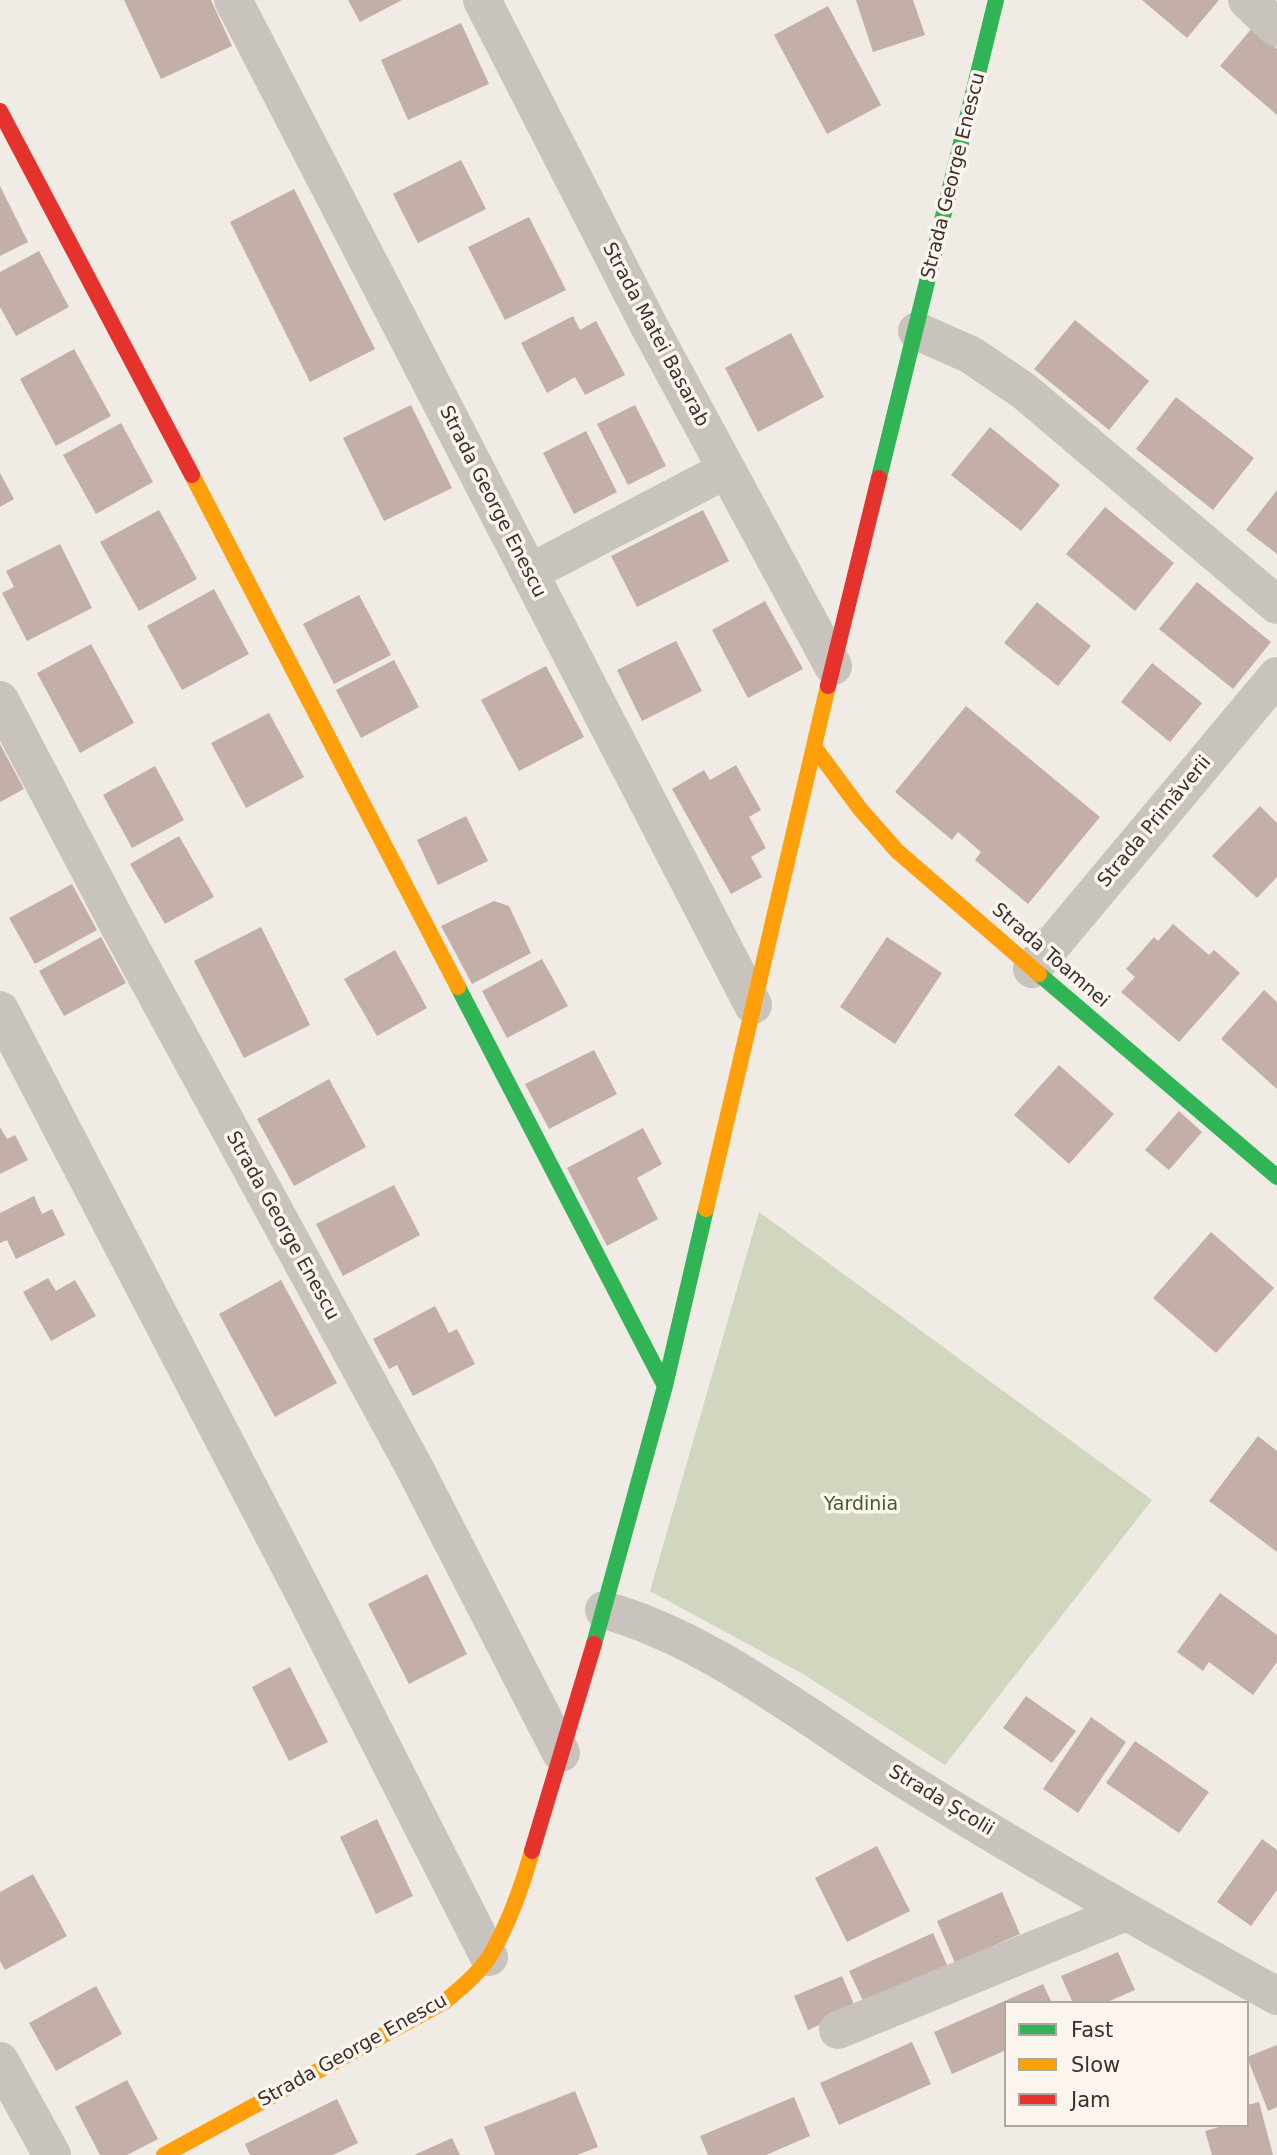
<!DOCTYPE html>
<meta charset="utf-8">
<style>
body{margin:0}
#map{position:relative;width:1277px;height:2155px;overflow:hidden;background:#f0ebe5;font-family:"DejaVu Sans",sans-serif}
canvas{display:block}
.legend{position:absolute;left:1004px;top:2001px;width:245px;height:126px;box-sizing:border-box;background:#fbf5ee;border:2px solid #aea6a0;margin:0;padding:9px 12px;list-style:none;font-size:21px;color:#3b302b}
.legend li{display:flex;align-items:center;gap:14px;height:35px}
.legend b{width:35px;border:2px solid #aea6a0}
</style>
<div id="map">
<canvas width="1277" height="2155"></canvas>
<ul class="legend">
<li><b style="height:9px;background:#30b455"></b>Fast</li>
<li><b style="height:9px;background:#ff9f0a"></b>Slow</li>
<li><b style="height:9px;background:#e5322d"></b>Jam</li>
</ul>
</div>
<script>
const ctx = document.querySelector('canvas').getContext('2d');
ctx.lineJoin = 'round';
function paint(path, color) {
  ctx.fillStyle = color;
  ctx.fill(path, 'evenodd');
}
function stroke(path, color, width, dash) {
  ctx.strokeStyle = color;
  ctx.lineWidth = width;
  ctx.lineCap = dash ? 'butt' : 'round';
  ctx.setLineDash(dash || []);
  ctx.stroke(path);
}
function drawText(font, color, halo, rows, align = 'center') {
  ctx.font = font + ' "DejaVu Sans",sans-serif';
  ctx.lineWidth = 7;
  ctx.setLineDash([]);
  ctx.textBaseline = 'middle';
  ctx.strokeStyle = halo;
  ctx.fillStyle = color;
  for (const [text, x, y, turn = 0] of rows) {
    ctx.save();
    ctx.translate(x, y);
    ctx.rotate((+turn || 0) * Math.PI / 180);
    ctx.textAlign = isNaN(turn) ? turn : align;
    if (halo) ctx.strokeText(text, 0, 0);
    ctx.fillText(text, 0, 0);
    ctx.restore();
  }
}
paint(new Path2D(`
 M759 1212 1152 1500 945 1765 803 1674 650 1591Z`), '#d1d6bf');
paint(new Path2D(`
 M124 0H211L232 46 161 79Z
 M348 0H402L360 22Z
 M856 0H913L925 35 873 52Z
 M1142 0H1219L1187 38Z
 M828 6 881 105 827 134 774 35Z
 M461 23 489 84 408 120 381 60Z
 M1252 28 1277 49V115L1220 66Z
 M461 160 486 209 418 243 393 194Z
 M0 186 28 242 0 256Z
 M294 189 375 349 310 382 230 222Z
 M529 217 566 290 505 320 468 247Z
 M39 251 69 307 16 336 0 307V272Z
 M573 316 580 330 596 321 625 375 585 395 575 377 547 393 521 343Z
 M1075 320 1149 381 1109 430 1034 369Z
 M791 333 824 397 758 432 725 368Z
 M74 349 111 416 56 446 20 379Z
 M1176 397 1254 458 1213 510 1136 449Z
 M411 405 452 488 384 521 343 438Z
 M635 405 666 466 628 485 597 424Z
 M121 423 153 482 96 514 63 455Z
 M990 427 1060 485 1021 531 951 475Z
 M586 431 617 492 574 514 543 453Z
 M0 473 14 499 0 507Z
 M1277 490V554L1246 530Z
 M1105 507 1174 563 1135 611 1066 554Z
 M159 510 197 579 139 611 100 542Z
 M703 510 729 561 637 607 611 556Z
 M60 544 92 608 27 641 2 593 14 587 6 571Z
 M1197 582 1271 642 1233 689 1159 629Z
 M214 589 249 654 182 690 147 626Z
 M359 595 391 655 334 684 303 624Z
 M765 601 803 669 748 698 712 630Z
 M1037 602 1091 646 1058 686 1004 643Z
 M676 641 702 691 642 721 617 670Z
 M91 644 134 723 80 753 37 673Z
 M394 660 419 707 361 738 336 690Z
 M1152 663 1202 703 1170 742 1121 702Z
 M546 666 584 737 519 771 481 700Z
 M966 706 1100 817 1028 904 975 860 981 852 958 832 952 840 895 792Z
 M269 713 304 777 246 808 211 743Z
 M0 744 24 789 0 802Z
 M736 765 761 810 749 817 766 848 751 857 762 877 731 894 672 789 704 770 710 780Z
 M155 766 184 820 132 848 103 795Z
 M1260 806 1277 823V877L1257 898 1212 856Z
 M466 816 488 861 438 885 417 840Z
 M179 836 214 897 165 924 130 864Z
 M72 884 97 930 35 964 9 918Z
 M494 901 509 906 531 953 472 984 441 926Z
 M1173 924 1209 955 1214 950 1240 973 1179 1042 1121 992 1135 977 1126 969 1154 937 1158 941Z
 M261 927 310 1025 244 1058 194 961Z
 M101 937 126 983 64 1016 39 971Z
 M887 937 942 973 895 1044 840 1007Z
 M395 950 427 1008 377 1036 344 979Z
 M542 959 568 1006 507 1038 482 991Z
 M1264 990 1277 1002V1089L1221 1039Z
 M594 1050 617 1094 549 1129 525 1084Z
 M1059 1065 1114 1114 1069 1164 1014 1115Z
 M329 1079 366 1147 294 1186 257 1119Z
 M1179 1111 1202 1132 1169 1170 1145 1150Z
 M0 1127 7 1139 15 1135 28 1160 0 1174Z
 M643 1128 662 1164 637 1178 658 1219 607 1246 567 1168Z
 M394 1185 420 1235 343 1276 316 1224Z
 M34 1196 42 1214 52 1209 65 1235 16 1259 7 1240 0 1243V1213Z
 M1211 1232 1274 1288 1216 1353 1153 1298Z
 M48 1278 56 1291 75 1280 96 1316 51 1341 23 1292Z
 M281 1280 337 1383 275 1417 219 1314Z
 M435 1306 449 1333 457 1329 475 1364 413 1396 397 1365 389 1369 373 1339Z
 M1258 1436 1277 1451V1552L1209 1501Z
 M427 1574 467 1654 409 1684 368 1604Z
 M1220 1593 1277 1635V1662L1253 1695 1209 1662 1203 1671 1177 1652Z
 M290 1667 328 1742 289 1761 252 1687Z
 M1026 1696 1076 1731 1052 1763 1003 1728Z
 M1091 1717 1126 1742 1078 1813 1043 1789Z
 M1135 1741 1209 1792 1179 1833 1106 1783Z
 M377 1819 413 1896 376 1914 340 1837Z
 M1262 1839 1277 1850V1890L1251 1926 1217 1902Z
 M877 1846 910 1911 847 1942 815 1878Z
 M33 1874 67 1936 5 1970 0 1961V1892Z
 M1002 1892 1020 1934 955 1963 937 1921Z
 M933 1933 948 1967 865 2005 849 1971Z
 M1118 1952 1135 1990 1105 2003H1073L1061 1976Z
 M842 1976 856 2009 808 2030 794 1996Z
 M1043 1984 1052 2003H1006V2050L952 2074 934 2032Z
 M96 1986 122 2034 56 2071 29 2023Z
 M912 2042 931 2084 839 2125 820 2083Z
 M1277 2045V2107L1268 2111 1247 2057Z
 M127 2080 158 2139 127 2155H100L75 2107Z
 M575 2091 598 2147 577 2155H495L484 2127Z
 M794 2097 810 2136 766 2155H708L700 2136Z
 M337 2099 358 2143 333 2155H250L245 2144Z
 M1259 2102 1273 2155H1212L1205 2131 1226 2125H1247V2105Z
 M452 2138 460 2155H414Z`), '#c3afa7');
stroke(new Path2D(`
 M233 0 753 1005
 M482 0 649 326 833 666
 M1247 0 1277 28
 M917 331 971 355 1024 391 1277 605
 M529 573 726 470
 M0 700 120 928 413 1465 561 1753
 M1032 969 1277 676
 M0 1010 310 1605 489 1957
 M604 1610C708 1638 811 1721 902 1778 1025 1855 1151 1926 1277 1996
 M838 2030 1126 1912
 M0 2061 52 2155`), '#c9c3be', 38);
stroke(new Path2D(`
 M879 478 996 0
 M1039 974 1277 1177
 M458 987 665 1386
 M594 1644 665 1386 706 1209`), '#30b455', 16);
stroke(new Path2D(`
 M192 475 458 987
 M815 748 860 809 897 851 1039 974
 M706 1209 828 686
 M164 2155 444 2002C460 1989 478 1974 490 1956 509 1923 522 1887 532 1851`), '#ff9f0a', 16);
stroke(new Path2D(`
 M0 111 192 475
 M828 686 879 478
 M532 1851 594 1644`), '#e5322d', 16);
drawText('19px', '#3b302b', '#fbf5ee', [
 ["Strada George Enescu",954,176,-76],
 ["Strada Matei Basarab",655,335,62],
 ["Strada George Enescu",492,502,63],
 ["Strada Primăverii",1155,822,-50],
 ["Strada Toamnei",1050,956,41],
 ["Strada George Enescu",282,1226,61],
 ["Strada Școlii",941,1801,31],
 ["Strada George Enescu",353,2051,-29]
]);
drawText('19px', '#4a5a2e', '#fbf5ee', [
 ["Yardinia",861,1505]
]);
</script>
